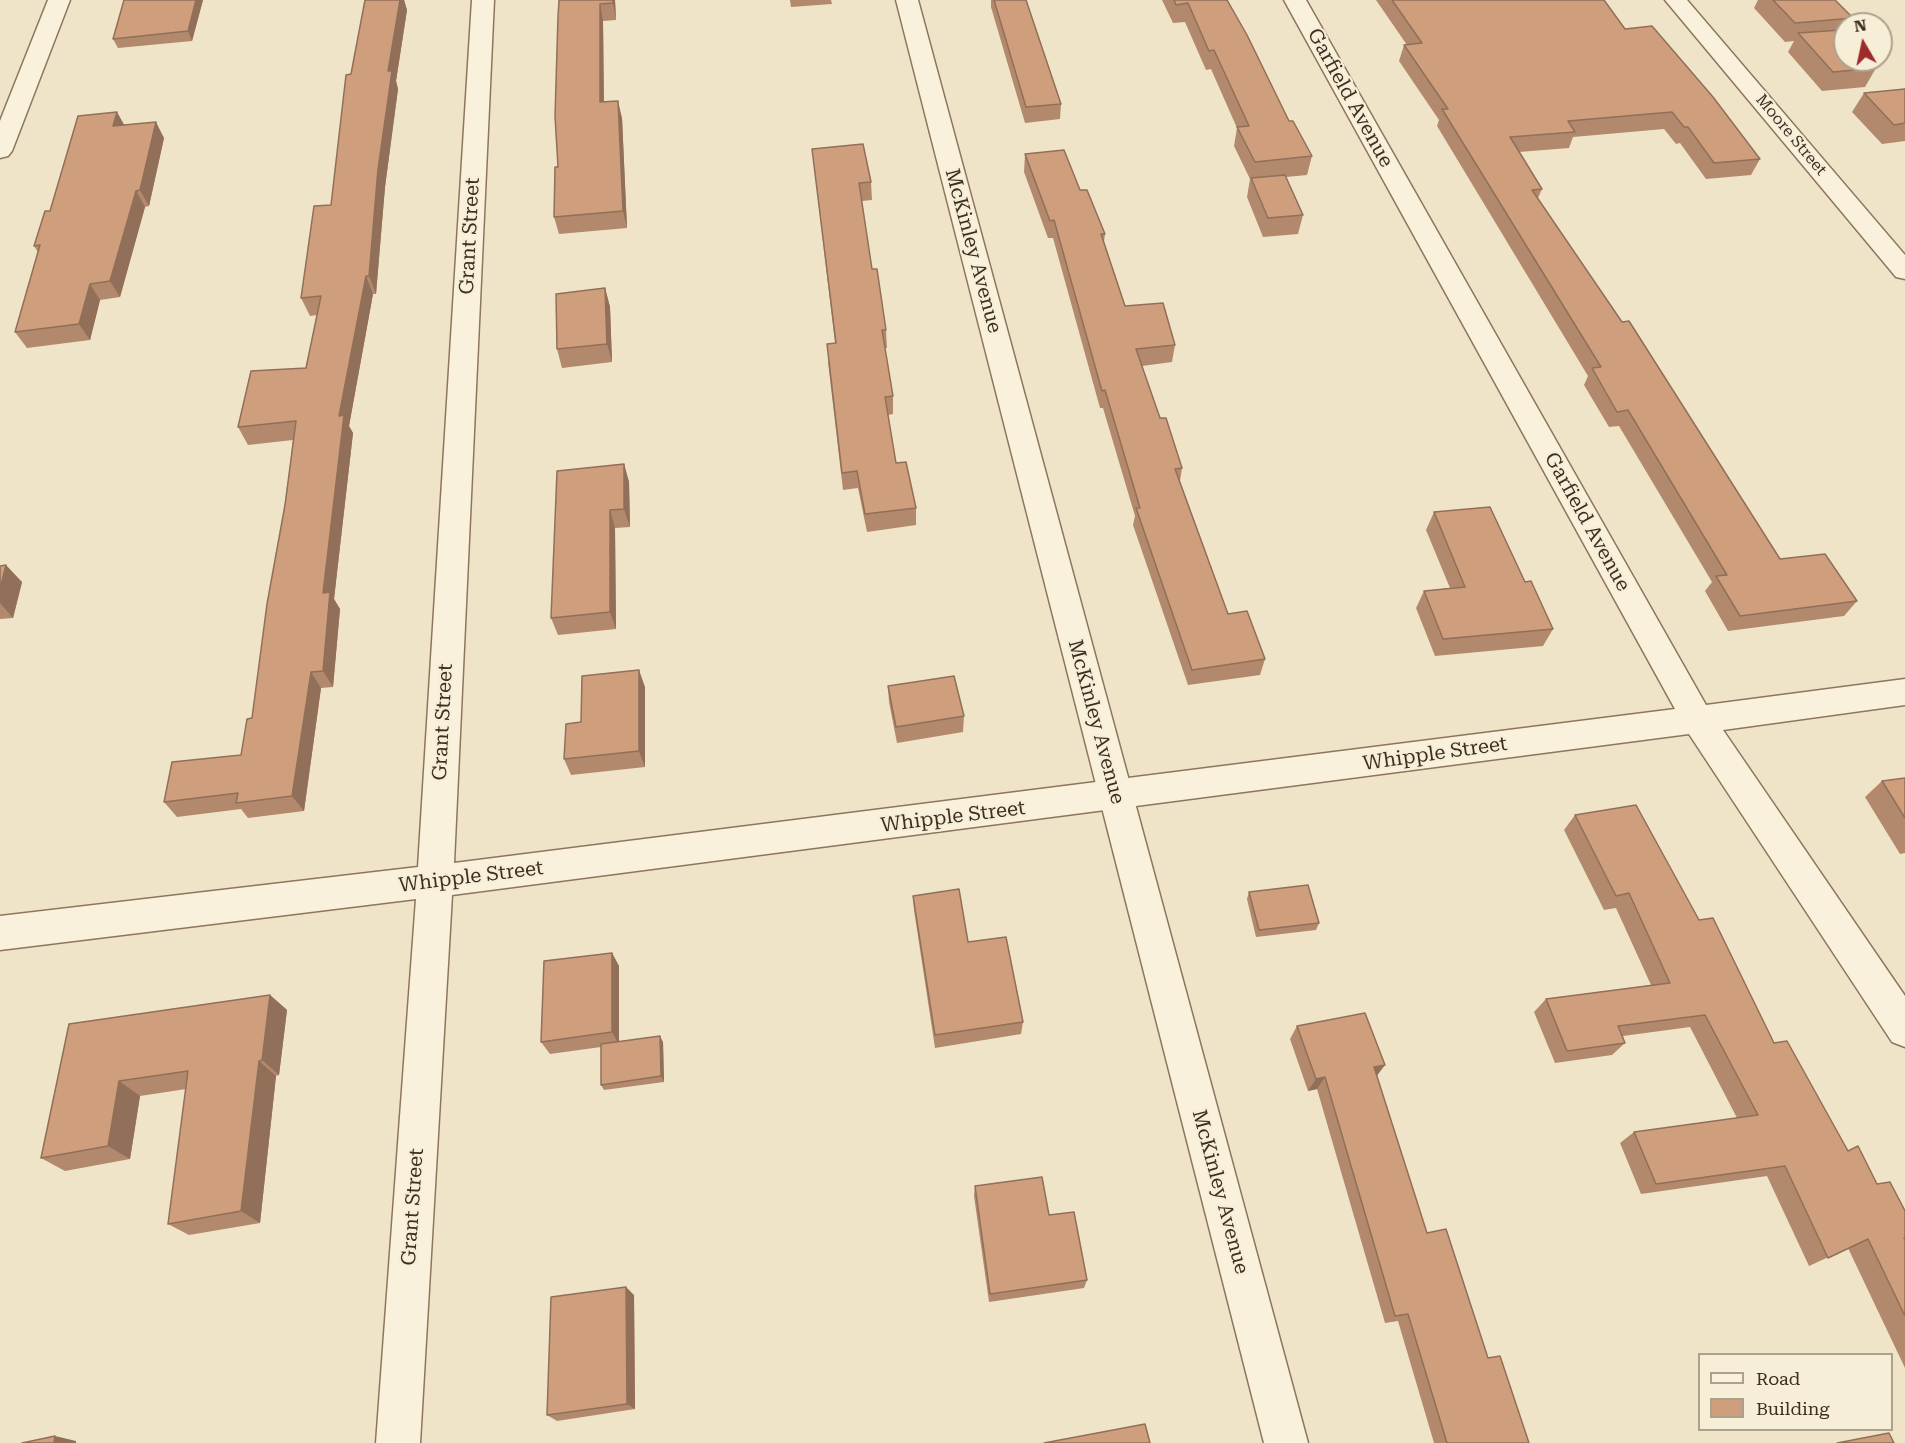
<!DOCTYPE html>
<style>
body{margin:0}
#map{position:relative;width:1905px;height:1443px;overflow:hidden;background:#f0e4c8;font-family:"Roboto Serif",serif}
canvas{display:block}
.legend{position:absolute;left:1698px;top:1353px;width:195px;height:78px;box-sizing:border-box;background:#f7eed8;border:2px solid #ada18e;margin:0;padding:8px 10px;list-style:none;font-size:18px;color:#3d2e20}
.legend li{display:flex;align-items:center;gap:12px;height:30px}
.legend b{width:30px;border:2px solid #ada18e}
.north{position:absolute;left:1833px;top:12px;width:60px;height:60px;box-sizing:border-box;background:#f7eed8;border:2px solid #ada18e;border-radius:50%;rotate:351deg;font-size:16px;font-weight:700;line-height:24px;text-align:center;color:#3d2e20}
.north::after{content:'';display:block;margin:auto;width:21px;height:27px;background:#9e2a2b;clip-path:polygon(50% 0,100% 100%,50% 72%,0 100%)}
</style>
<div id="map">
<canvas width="1905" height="1443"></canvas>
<ul class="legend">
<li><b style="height:8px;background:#faf1dc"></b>Road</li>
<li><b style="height:16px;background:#cf9f7d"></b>Building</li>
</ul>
<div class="north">N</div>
</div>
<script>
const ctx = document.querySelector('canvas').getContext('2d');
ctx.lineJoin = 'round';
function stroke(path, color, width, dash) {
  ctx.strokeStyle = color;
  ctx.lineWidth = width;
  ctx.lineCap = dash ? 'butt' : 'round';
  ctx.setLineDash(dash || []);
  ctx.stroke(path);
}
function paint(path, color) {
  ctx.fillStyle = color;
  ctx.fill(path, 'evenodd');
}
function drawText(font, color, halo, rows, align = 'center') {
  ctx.font = font + ' "Roboto Serif",serif';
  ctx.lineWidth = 4.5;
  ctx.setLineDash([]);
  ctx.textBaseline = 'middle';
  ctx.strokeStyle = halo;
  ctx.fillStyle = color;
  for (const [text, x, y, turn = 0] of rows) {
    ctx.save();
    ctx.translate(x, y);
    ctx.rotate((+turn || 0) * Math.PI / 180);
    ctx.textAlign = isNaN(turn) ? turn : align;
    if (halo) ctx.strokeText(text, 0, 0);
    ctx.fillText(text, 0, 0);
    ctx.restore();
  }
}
const minor = new Path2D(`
 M48 0H70L12 151 8 156 0 158V121Z
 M472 0H494L454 863 1675 709 1284 0H1306L1706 705 1905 679V705L1723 730 1905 996V1047L1892 1042 1689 734 452 895 420 1443H376L416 899 0 950V916L418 867Z
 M1665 0H1687L1905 255V279L1896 277Z`);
const tertiary = new Path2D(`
 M896 0H918L1308 1443H1264Z`);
stroke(minor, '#8d765c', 3);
stroke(tertiary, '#8d765c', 3);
paint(minor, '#faf1dc');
paint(tertiary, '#faf1dc');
paint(new Path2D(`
 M203 0 192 41 118 48 113 39Z
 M365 0H404L407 10 396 81 398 89 385 187 376 294H373L349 426 353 433 334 599 340 609 333 687 321 688 304 811 248 818 241 809 177 817 164 802 241 755 252 718 285 505 293 440 248 445 238 427 306 368 317 315 310 316 301 298 331 205 351 74Z
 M615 0 616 20 603 21 604 102 622 118 627 228 559 234 554 217 558 167V17Z
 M790 0H831L832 4 791 7Z
 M991 0H1026L1061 104 1060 119 1025 123 991 7Z
 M1162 0H1227L1289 121 1312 156 1307 175 1286 177 1303 215 1298 234 1263 237 1247 197 1250 179 1234 146 1237 128 1211 69 1206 70 1185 22 1173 23Z
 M1376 0H1604L1625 29 1760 159 1751 175 1706 179 1680 143 1676 144 1664 129 1573 137 1569 148 1519 152 1542 189 1538 198 1780 559 1857 601 1844 616 1728 631 1705 591 1712 582 1619 426 1609 427 1584 385 1588 376 1437 126 1439 120 1399 61 1404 45H1407Z
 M1758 0H1835L1853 18 1850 24H1845V34L1876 68 1865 87 1822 91 1788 52 1794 41 1785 42 1754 8Z
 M1905 89V141L1882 144 1852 112 1864 93Z
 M124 125 164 138 149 206 145 207 120 297 100 300 90 340 27 348 15 332 38 252 34 246 50 211Z
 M812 149 871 182 872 200 862 201 872 269 886 330 887 348H885L893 396V414L888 415 896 463 916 508V525L867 532 858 488 843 490 828 362 835 343Z
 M1025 154 1080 190 1105 234 1104 242 1125 306 1175 345 1172 362 1142 366 1160 418 1182 468 1180 481 1228 614 1265 659 1260 675 1188 685 1133 525 1135 516 1103 408H1100L1053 238H1048L1024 172Z
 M605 288 610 307 612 362 562 368 557 349Z
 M624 464 629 482 630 527 615 528 616 629 558 635 551 618Z
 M1434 512 1525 582 1553 629 1543 646 1435 656 1416 608 1424 591 1450 588 1426 530Z
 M0 566 22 582 13 618 0 619Z
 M888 686 964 716 963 732 897 743 889 702Z
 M645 687V767L571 775 564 759 581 722Z
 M1905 778V853L1900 854 1865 797 1882 781Z
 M1575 815 1699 920 1774 1043 1848 1151 1877 1184 1905 1211V1368L1848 1248 1809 1266 1767 1176 1641 1194 1620 1143 1634 1132 1737 1118 1690 1027 1623 1036 1625 1043 1612 1055 1555 1063 1534 1012 1546 999 1651 985 1616 908 1604 910 1564 830Z
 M1249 892 1319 923 1316 930 1256 937 1247 899Z
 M913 896 968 942 1023 1022 1021 1034 935 1048 914 910Z
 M612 953 619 966V1041L663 1042 664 1082 604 1090 601 1085V1047L550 1054 541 1042Z
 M270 995 287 1010 279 1075 276 1076 260 1223 189 1235 168 1224 186 1089 140 1096 130 1159 65 1171 41 1158 69 1024Z
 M1297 1026 1377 1076 1427 1233 1529 1443H1434L1398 1321 1385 1323 1317 1089 1308 1091 1290 1039Z
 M975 1186 1087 1280 1084 1288 989 1302 974 1196Z
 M634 1295 635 1409 557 1421 547 1415Z`), '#b2896c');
paint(new Path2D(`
 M196 0H203L192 41 188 31Z
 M400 0H404L407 10 396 81 398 89 385 187 376 294 369 276 378 169 388 71Z
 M613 0H615L616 20 613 3Z
 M600 4 603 21 604 119 600 102Z
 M618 101 622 118 627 228 623 211Z
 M117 112 126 128 113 126Z
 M156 122 164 138 149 206 140 190Z
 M136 191 145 207 120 297 110 281Z
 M366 276 373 294 349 426 353 433 334 599 340 609 333 687 323 671V593L339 416Z
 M90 284 100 300 90 340 79 324Z
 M605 288 610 307 612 362 607 344Z
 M624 464 629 482 630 527 624 509Z
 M610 510 615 528 616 629 610 612Z
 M6 565 22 582 13 618 0 603V589Z
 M639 670 645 687V767L639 751Z
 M311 672 321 688 304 811 292 796Z
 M612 953 619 966V1045L612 1032Z
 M270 995 287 1010 279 1075 262 1060Z
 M660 1036 663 1042 664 1082 661 1076Z
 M259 1061 276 1076 260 1223 241 1211Z
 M1385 1065 1376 1077 1374 1067Z
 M1325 1077 1317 1089 1308 1091 1316 1079Z
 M119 1081 140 1096 130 1159 108 1146Z
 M626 1287 634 1295 635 1409 627 1404Z
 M55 1436 76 1441V1443H54Z`), '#916f58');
const building = new Path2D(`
 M124 0H196L188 31 113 39Z
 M365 0H400L388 71H392L378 169 369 276H366L339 416 344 415 323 593 330 592 323 671 311 672 292 796 236 803 238 793 164 802 172 762 241 755 247 719 252 718 267 604 285 505 296 421 238 427 251 371 306 368 321 296 301 298 314 206 331 205 346 75 351 74Z
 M559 0H613V3L600 4V102L618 101 623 211 554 217 555 167H558L555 116 558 17Z
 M994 0H1026L1061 104 1026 107Z
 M1174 0H1227L1247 35 1289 121H1293L1312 156 1255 162 1237 127 1249 126 1214 50 1209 51 1188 3 1176 5Z
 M1392 0H1604L1625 29 1652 26 1713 97 1760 159 1714 163 1688 127H1684L1672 112 1568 121 1575 132 1510 137 1542 189 1532 190 1622 322 1629 321 1780 559 1825 554 1857 601 1740 616 1716 576 1727 575 1628 410 1617 412 1592 368 1601 367 1442 109H1448L1404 45 1422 43Z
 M1773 0H1835L1853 18 1795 23Z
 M1841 30 1845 34V60H1869L1876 68 1833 72 1798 33Z
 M1905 89V123L1894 125 1864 93Z
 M117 112 113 126 156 122 140 190 136 191 110 281 90 284 79 324 15 332 40 245 34 246 45 211H50L78 116Z
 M863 144 871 182 859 183 872 269H877L886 330H882L893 396 885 397 896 463 906 462 916 508 865 514 857 471 842 473 827 344 836 343 812 149Z
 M1064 150 1080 190H1087L1105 234H1101L1125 306 1163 303 1175 345 1136 349 1160 418H1166L1182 468 1175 469 1228 614 1247 611 1265 659 1192 670 1136 508H1140L1105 390 1102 391 1054 220 1050 221 1025 154Z
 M1285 175 1303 215 1268 218 1251 178Z
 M605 288 607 344 557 349 556 294Z
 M624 464V509L610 510V612L551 618 557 471Z
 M1490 507 1525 582 1531 581 1553 629 1443 639 1424 591 1465 587 1434 512Z
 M6 565 0 589V566Z
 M639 670V751L564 759 566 724 581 722 582 676Z
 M954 676 964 716 896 727 888 686Z
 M1905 778V818L1882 781Z
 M1636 805 1699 920 1713 918 1774 1043 1787 1041 1848 1151 1858 1146 1877 1184 1890 1182 1905 1211V1238H1904L1905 1240V1316L1868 1239 1828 1258 1785 1166 1656 1184 1634 1132 1758 1115 1705 1015 1618 1026 1625 1043 1567 1051 1546 999 1670 983 1629 893 1616 896 1575 815Z
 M1308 885 1319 923 1259 930 1249 892Z
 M959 889 968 942 1006 937 1023 1022 935 1035 913 896Z
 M612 953V1032L541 1042 544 961Z
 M270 995 262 1060 259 1061 241 1211 168 1224 188 1071 119 1081 108 1146 41 1158 69 1024Z
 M1365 1013 1385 1065 1374 1067 1427 1233 1446 1229 1488 1358 1500 1356 1529 1443H1447L1408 1314 1395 1316 1325 1077 1316 1079 1297 1026Z
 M660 1036 661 1076 601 1085V1044Z
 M1042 1177 1049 1215 1074 1212 1087 1280 990 1294 975 1186Z
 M626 1287 627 1404 547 1415 551 1297Z
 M1145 1424 1150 1443H1044Z
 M1889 1433 1894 1443H1837Z
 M55 1436 54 1443H22Z`);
paint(building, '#cf9f7d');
stroke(building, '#916f58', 1.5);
drawText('16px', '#3d2e20', '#f7eed8', [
 ["Moore Street",1791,135,50]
]);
drawText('20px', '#3d2e20', '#f7eed8', [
 ["Garfield Avenue",1350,98,61],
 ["Grant Street",470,236,-87],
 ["McKinley Avenue",973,251,75],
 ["Garfield Avenue",1587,522,61],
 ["Grant Street",443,722,-87],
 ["McKinley Avenue",1096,722,75],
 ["Whipple Street",1435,754,-8],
 ["Whipple Street",953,817,-7],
 ["Whipple Street",471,877,-7],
 ["McKinley Avenue",1220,1192,75],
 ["Grant Street",413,1207,-86]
]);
</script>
